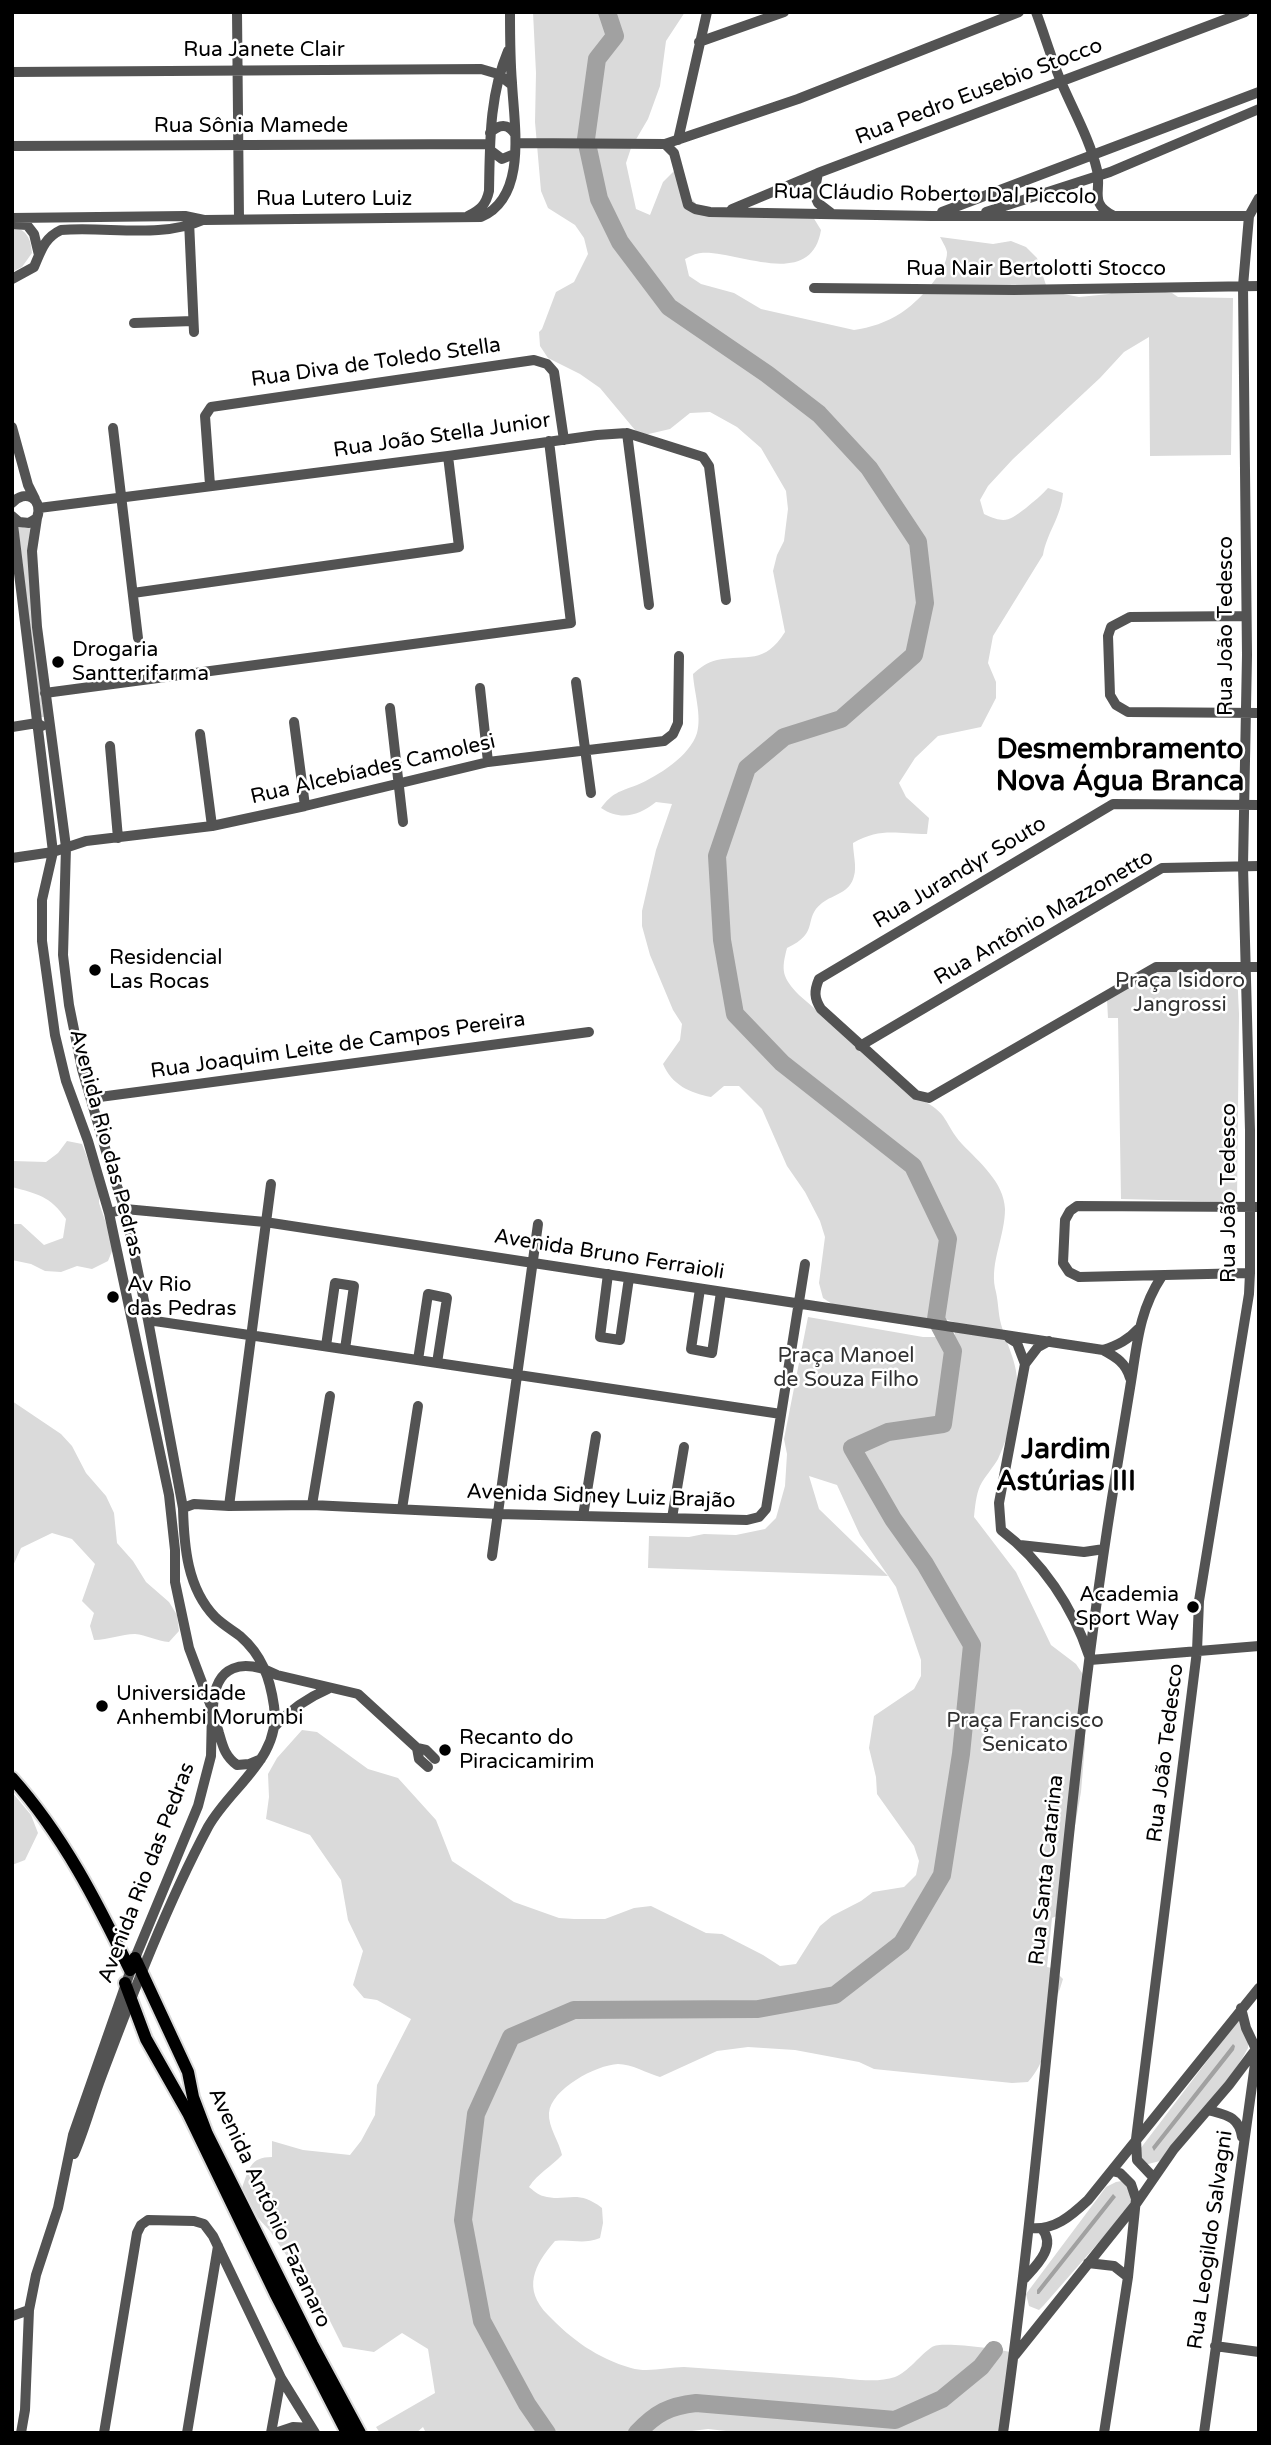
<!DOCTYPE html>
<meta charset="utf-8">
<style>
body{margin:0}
#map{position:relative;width:1271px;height:2445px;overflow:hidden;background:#fff;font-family:"Varela Round",sans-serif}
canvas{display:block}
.frame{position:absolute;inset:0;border:14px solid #000;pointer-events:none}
</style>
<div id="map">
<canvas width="1271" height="2445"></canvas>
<div class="frame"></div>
</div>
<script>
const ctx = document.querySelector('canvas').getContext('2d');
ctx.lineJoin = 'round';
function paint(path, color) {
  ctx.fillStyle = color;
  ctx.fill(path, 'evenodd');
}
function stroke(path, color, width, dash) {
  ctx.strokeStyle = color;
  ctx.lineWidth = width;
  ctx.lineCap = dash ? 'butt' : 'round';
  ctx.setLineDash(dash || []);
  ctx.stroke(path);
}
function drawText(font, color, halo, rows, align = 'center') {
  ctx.font = font + ' "Varela Round",sans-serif';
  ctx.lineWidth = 5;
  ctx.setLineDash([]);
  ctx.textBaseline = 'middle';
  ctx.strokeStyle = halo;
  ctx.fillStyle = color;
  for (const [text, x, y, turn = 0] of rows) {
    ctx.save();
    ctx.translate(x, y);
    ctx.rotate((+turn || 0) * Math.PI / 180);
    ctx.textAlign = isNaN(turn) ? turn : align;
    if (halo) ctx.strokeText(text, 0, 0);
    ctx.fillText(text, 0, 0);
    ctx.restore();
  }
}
paint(new Path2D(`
 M533 12H685L666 41 660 86 648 119 631 148 626 163 636 209 650 215 663 182 674 171 690 197 701 209 813 217 821 230C811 291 737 250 701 253 696 253 689 257 685 259L689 276 701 284 734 293 761 309 854 330C870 328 887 322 901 313 916 304 948 271 947 252 946 247 942 241 940 237L993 244 1011 241 1026 247 1037 258 1048 291 1079 297 1109 294 1126 286 1172 293 1178 297 1233 298 1231 455 1150 456 1149 337 1124 352 1100 378 1013 459 988 486 980 500 984 514C1006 524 1008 521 1026 508 1034 501 1041 496 1048 488L1063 493C1061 518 1047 532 1043 555L993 636 988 663 996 682V698L981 727 938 736 915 758 899 783 906 797 929 818 927 834C897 834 881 827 853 843 853 853 857 867 854 876 850 893 834 894 822 903 802 919 821 932 787 948 781 971 782 977 799 995L919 1099C950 1113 943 1123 962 1144 979 1162 1004 1182 1005 1209 1005 1236 990 1262 995 1288 998 1299 998 1309 1000 1320 1005 1342 1019 1364 1017 1387 1016 1411 1008 1437 998 1459 993 1468 985 1476 980 1486 976 1495 975 1507 974 1517L1016 1572 1051 1645 1076 1664 1084 1676 1085 1744 1081 1792 1073 1837 1069 1886 1059 1915 1052 1918 1047 1967 1052 1968 1063 1979C1060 1990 1055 2001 1052 2012 1047 2039 1047 2061 1028 2082L1012 2083 874 2069 859 2062 795 2050 748 2047 717 2051 660 2077C646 2073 632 2064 618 2064 596 2065 551 2089 549 2113 548 2127 559 2141 562 2155 551 2167 538 2173 529 2187 533 2190 538 2195 543 2196 567 2203 576 2188 602 2208L603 2223 600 2238C582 2245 573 2239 555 2241 534 2265 522 2289 548 2315 572 2340 597 2358 631 2368 648 2373 667 2367 684 2367 732 2370 779 2374 827 2377 848 2378 875 2384 895 2377 907 2373 921 2354 932 2347 941 2341 997 2349 1010 2352L1005 2433H744L708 2429 676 2433H426L423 2427 416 2433H380L376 2427 435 2393 428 2349 402 2333 374 2352 343 2347 329 2319 270 2231 258 2218 242 2188C249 2169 250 2157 272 2157V2141L303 2150 350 2155 361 2141 375 2115 377 2085 411 2019 377 2000 364 1998 353 1985 363 1951 348 1920 341 1880 310 1835 266 1819 269 1797 268 1774 277 1758 302 1730 317 1732 368 1769 398 1778 436 1820 452 1861 514 1902 559 1918 574 1919H605L634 1908 651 1906 706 1933 722 1934 763 1955 780 1966 796 1964 820 1926 832 1916 861 1901 873 1892 904 1887 916 1875 919 1861 914 1846 877 1794 876 1777 869 1748 874 1716 914 1689 921 1676V1660L896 1587 860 1535 837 1485 809 1476 819 1509 888 1576 648 1568 649 1536 689 1537 704 1534 736 1535 765 1529 776 1518 785 1486 787 1454 784 1439 808 1317 923 1337H954L957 1323 942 1318 927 1321 835 1306 823 1298 819 1283 825 1237 820 1221 805 1192 787 1166 762 1109 739 1086H724L711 1097C690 1093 672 1085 663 1064L680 1040 682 1024 673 1010 650 955 642 926V911L656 850 672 804 656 802C638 816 621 821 601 808 613 792 619 792 637 785 658 776 690 756 697 733 702 716 694 692 693 674 700 668 707 662 717 660 748 654 764 665 785 632L773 571 777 555 784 541 788 509 786 491 761 448 737 427 710 412 690 413 670 429 640 436 600 388 580 374 548 358 540 346 539 332 542 329 556 292 574 282 588 254 584 238 575 225 548 208 541 191 535 122 536 73Z
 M12 226C27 230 31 239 32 253L22 267 12 272Z
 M18 525 25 528 30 527C27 591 37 654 44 717H40Z
 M1156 971H1237L1239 1014 1237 1202 1121 1199 1118 1018H1108L1107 999Z
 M67 1141 82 1144 99 1188V1203L114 1246 108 1261 92 1269 77 1266 61 1272 45 1271 31 1264 12 1260V1224H21L44 1245 63 1238 66 1219C50 1196 38 1194 12 1187V1161L46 1162 58 1153Z
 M12 1401 61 1434 72 1446 86 1473 106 1496 114 1513 117 1543 133 1561 146 1582 169 1602 177 1615 179 1631 169 1642C157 1641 146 1635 135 1634 121 1634 109 1640 94 1640L90 1626 94 1613 82 1601 95 1564 72 1539 52 1533 21 1548 12 1568Z
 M12 1792 31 1815 38 1833 25 1860 12 1865Z
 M1239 2019 1248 2039V2048L1243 2057 1230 2077 1160 2161 1144 2165 1137 2153Z
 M1122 2181 1128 2186 1134 2198 1127 2210 1044 2305 1039 2310 1029 2306 1026 2294 1106 2187 1116 2182Z`), '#dadada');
paint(new Path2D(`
 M1233 2044 1235 2046 1234 2050 1154 2151 1152 2147Z
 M1113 2194 1116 2197 1039 2294H1037V2290Z`), '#a1a1a1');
stroke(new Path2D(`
 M547 2433 527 2404 482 2321 463 2220 476 2114 511 2037 574 2010 758 2009 835 1995 902 1943 942 1875 961 1754 972 1645 925 1564 893 1519 852 1448 888 1432 943 1424 953 1351 936 1319 948 1239 913 1166 782 1063 735 1014 722 940 717 856 747 768 784 737 841 719 914 655 925 603 918 542 869 468 819 414 767 374 669 307 620 242 599 199 586 139 597 59 615 36 607 12
 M637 2433C656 2413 669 2406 696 2403L895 2420 942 2399 981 2367 994 2350`), '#a1a1a1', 18);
const major = new Path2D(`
 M12 1778C63 1835 97 1902 130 1970
 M135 1958 188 2072 193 2097 207 2134 312 2344 360 2433
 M125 1983 146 2039 188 2113 275 2293 347 2433`);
stroke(major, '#dbdbdb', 16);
stroke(new Path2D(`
 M237 12 239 219
 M1036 12C1045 36 1052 61 1062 84 1074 112 1090 140 1097 170 1102 191 1088 203 1114 216
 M699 42 784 12
 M12 72 481 69 498 74 512 85
 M490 133C499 124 508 123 515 134
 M678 140 707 12
 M516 143 665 144 798 99 1019 12
 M665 144 674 153 688 205 695 209 710 212 932 216H1249
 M12 146 490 144
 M490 150 502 159 514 154
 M818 173 814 194 818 203 831 213
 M732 209 818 173 1245 12
 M942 212 1259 92
 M986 212 1110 172 1259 109
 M468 216C480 210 486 205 489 191 490 143 489 96 508 51
 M12 218 185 216 204 220 481 217C528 197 514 124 512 83 510 59 510 36 510 12
 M189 221 194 332
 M12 224 27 225 34 234 39 255
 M12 279 34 267C41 251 44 238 61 230 107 226 160 239 203 220
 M814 288 1014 290 1259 286
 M134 323 193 321
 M12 427 28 485 35 499
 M113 428 138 638
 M627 433 649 605
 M210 485 205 416 211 407 534 360 547 364 554 372 564 440
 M12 503C25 488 44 499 37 518L29 523 19 522 12 516
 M39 508 448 456 597 435 627 433 703 457 709 466 726 600
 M12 516 53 852 42 900V941L55 1035 66 1081 88 1141 109 1213 169 1495 175 1550V1582L189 1648 212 1709 211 1756 198 1806 135 1958 73 2135 58 2208 36 2275 29 2310 25 2410 21 2433
 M37 518 32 551 37 627 66 847 63 955 69 1005 82 1069 113 1175 125 1209 148 1320 183 1508C184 1546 187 1588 215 1617 222 1624 232 1630 240 1636 262 1655 270 1678 274 1706 282 1758 230 1787 208 1827 167 1904 133 1993 102 2075 92 2101 85 2129 74 2154
 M133 593 459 547 448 456
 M1246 616 1130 617 1111 627 1108 636 1110 695 1116 705 1128 712 1259 713
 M576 682 591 793
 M480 688 488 762
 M45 693 571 623 549 441
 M390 708 403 822
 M294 722 305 806
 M12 727 37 723 42 726
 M200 734 212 826
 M110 746 118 838
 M1259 805 1113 804 819 979C814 991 814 998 821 1009L916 1095 929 1098 1156 967H1259
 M12 858 53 852 86 841 212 826 305 806 488 762 664 741 673 734 678 723 679 656
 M860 1046 1162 868 1259 866
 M92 1098 589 1032
 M109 1213 125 1209 265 1222 1103 1350C1116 1357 1126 1363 1130 1378
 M1250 1273 1079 1277 1069 1272 1063 1263 1065 1220 1070 1211 1077 1206 1259 1207
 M608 1274 600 1337 620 1340 629 1278
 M700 1289 691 1349 712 1353 721 1292
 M148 1320 781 1414
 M1009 1338 1017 1343 1025 1364 999 1503 1001 1530C1042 1561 1073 1607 1089 1656
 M326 1346 335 1283 354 1286 345 1349
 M1103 1350C1118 1345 1128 1340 1138 1329
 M418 1360 428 1294 447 1298 437 1363
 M1025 1364 1038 1347 1049 1341
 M312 1505 330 1396
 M229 1506 271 1184
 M183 1508 194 1504 229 1506 312 1505 498 1514 747 1520 759 1517 766 1509 805 1264
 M402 1509 418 1406
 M583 1516 596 1436
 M672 1518 684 1447
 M1020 1545 1084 1552 1104 1549
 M492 1556 538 1224
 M1090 1660 1259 1646
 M275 1726C291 1709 307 1698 328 1689
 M261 1759 249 1764 237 1765C225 1756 223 1747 219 1733 217 1725 212 1715 213 1707 215 1664 243 1658 277 1675L358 1694 417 1748
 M428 1767 419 1759 417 1748 426 1750 435 1759
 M1241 2008 1246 2028 1256 2049
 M1208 2110C1226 2115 1239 2116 1242 2137
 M1153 2177 1137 2160 1136 2139 1197 1651 1199 1601 1249 1294 1250 1273V1130L1243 866 1247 655 1243 286 1249 216 1259 198
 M1029 2228C1054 2231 1071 2216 1088 2200L1259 1988
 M1088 2263 1114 2266 1128 2277
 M1025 2278C1036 2266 1057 2246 1042 2229
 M12 2316 29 2310
 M1215 2346 1259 2352
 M1015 2355 1136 2204 1174 2149 1229 2085 1259 2045
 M104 2433 137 2233 141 2225 148 2220 194 2221 204 2224 213 2236 281 2378 315 2433
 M187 2433 218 2246
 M271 2433 281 2378
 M275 2433 293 2427 312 2428
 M1003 2433C1047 2122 1063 1808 1112 1498 1118 1461 1124 1425 1130 1388 1137 1347 1138 1312 1162 1276
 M1104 2433 1128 2277 1136 2199 1131 2184 1120 2173 1112 2171
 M1204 2433 1255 2064 1259 2052`), '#535353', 10);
stroke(major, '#000', 12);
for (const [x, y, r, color] of [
 [58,662,7,"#000"],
 [95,970,7,"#000"],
 [113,1297,7,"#000"],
 [1193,1607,7,"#000"],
 [102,1706,7,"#000"],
 [445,1750,7,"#000"]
]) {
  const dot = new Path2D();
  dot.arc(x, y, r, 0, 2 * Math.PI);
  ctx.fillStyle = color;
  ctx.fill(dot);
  stroke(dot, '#fff', 2.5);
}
drawText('21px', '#000', '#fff', [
 ["Rua Janete Clair",264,50],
 ["Rua Pedro Eusebio Stocco",979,92,-21],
 ["Rua Sônia Mamede",251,126],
 ["Rua Cláudio Roberto Dal Piccolo",935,195,1],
 ["Rua Lutero Luiz",334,199],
 ["Rua Nair Bertolotti Stocco",1036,269],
 ["Rua Diva de Toledo Stella",376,363,-8],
 ["Rua João Stella Junior",442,436,-8],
 ["Rua João Tedesco",1226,626,-90],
 ["Rua Alcebíades Camolesi",373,770,-13],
 ["Rua Jurandyr Souto",960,873,-31],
 ["Rua Antônio Mazzonetto",1044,918,-30],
 ["Rua Joaquim Leite de Campos Pereira",338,1046,-8],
 ["Avenida Rio das Pedras",106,1143,75],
 ["Rua João Tedesco",1229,1193,-90],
 ["Avenida Bruno Ferraioli",609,1255,9],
 ["Avenida Sidney Luiz Brajão",601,1497,2],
 ["Rua João Tedesco",1166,1753,-83],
 ["Rua Santa Catarina",1047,1870,-84],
 ["Avenida Rio das Pedras",147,1873,-69],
 ["Avenida Antônio Fazanaro",269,2208,65],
 ["Rua Leogildo Salvagni",1211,2240,-82]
]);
drawText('21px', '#000', '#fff', [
 ["Drogaria",72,650],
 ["Santterifarma",72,674],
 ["Residencial",109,958],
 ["Las Rocas",109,982],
 ["Av Rio",127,1285],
 ["das Pedras",127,1309],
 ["Academia",1179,1595,"right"],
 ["Sport Way",1179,1619,"right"],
 ["Universidade",116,1694],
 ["Anhembi Morumbi",116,1718],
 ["Recanto do",459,1738],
 ["Piracicamirim",459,1762]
], 'left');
drawText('21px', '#313131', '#fff', [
 ["Praça Isidoro",1180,981],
 ["Jangrossi",1180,1005],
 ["Praça Manoel",846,1356],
 ["de Souza Filho",846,1380],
 ["Praça Francisco",1025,1721],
 ["Senicato",1025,1745]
]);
drawText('bold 28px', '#000', '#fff', [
 ["Desmembramento",1120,751],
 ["Nova Água Branca",1120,783],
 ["Jardim",1066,1451],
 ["Astúrias III",1066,1483]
]);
</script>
